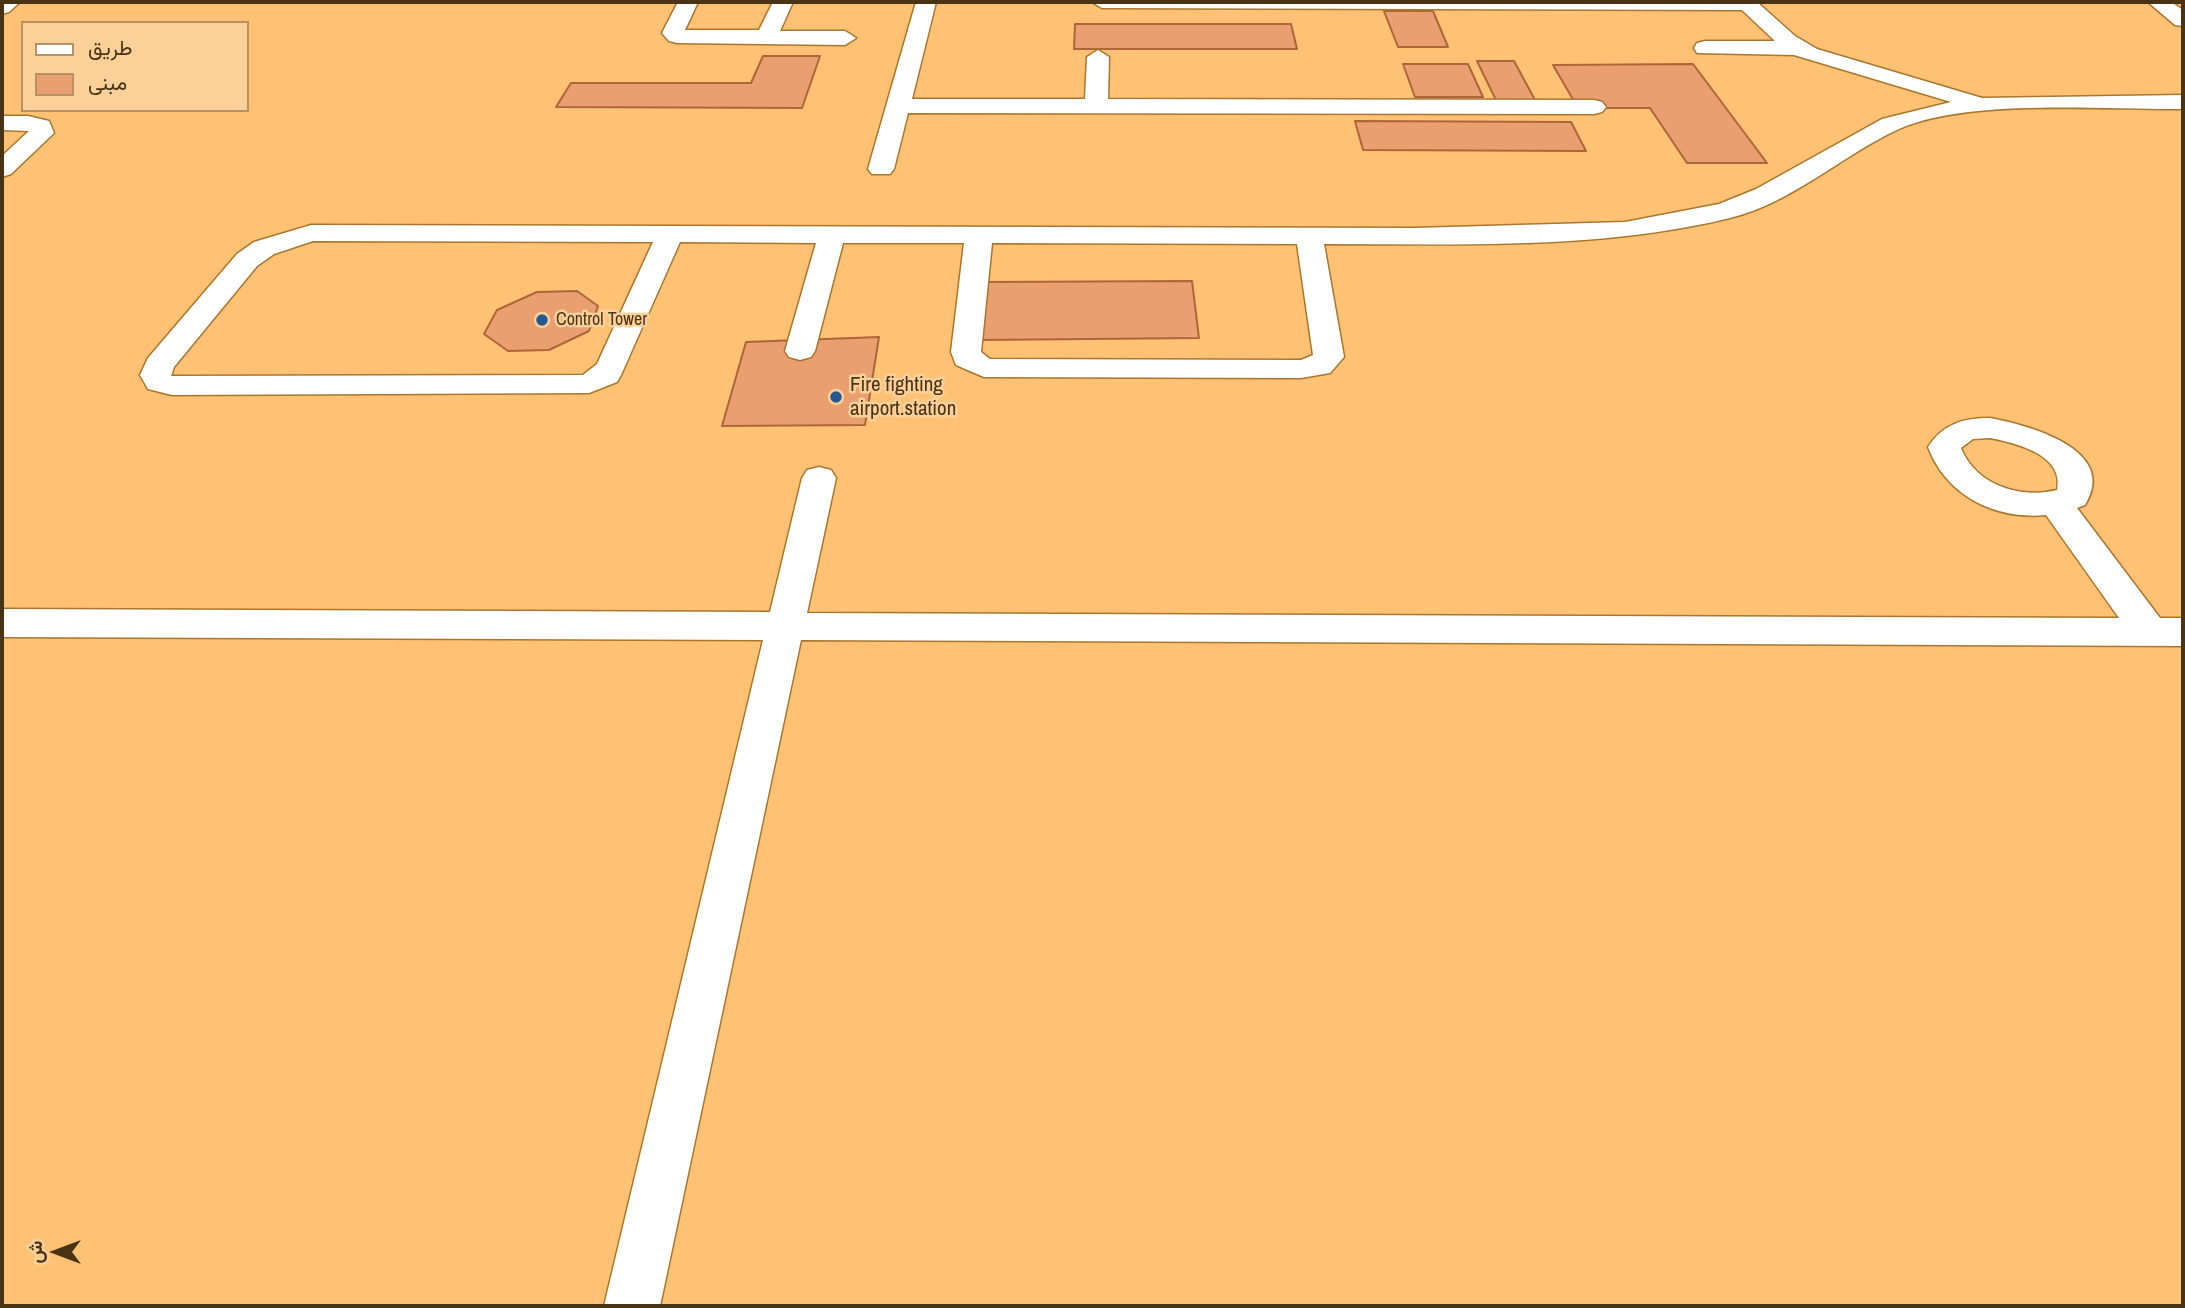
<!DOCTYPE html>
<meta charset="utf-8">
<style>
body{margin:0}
#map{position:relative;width:2185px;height:1308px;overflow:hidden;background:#fdd099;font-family:"Archivo Narrow",Vazirmatn,sans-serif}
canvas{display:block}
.frame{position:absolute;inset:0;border:4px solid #493315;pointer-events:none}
.legend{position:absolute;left:21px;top:21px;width:228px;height:91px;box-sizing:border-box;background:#fdd099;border:2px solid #b59164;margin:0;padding:9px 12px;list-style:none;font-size:21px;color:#493315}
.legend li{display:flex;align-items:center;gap:14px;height:35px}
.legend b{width:35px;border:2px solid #b59164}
.north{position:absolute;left:21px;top:1217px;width:70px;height:70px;-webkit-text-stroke:5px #fdd099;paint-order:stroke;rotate:270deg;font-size:19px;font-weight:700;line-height:28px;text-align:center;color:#493315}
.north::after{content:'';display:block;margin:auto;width:24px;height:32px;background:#493315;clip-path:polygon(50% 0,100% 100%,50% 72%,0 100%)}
</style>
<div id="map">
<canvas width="2185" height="1308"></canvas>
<div class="frame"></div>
<ul class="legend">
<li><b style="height:9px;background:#fff"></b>طريق</li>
<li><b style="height:19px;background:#ea9f71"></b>مبنى</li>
</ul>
<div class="north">ش</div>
</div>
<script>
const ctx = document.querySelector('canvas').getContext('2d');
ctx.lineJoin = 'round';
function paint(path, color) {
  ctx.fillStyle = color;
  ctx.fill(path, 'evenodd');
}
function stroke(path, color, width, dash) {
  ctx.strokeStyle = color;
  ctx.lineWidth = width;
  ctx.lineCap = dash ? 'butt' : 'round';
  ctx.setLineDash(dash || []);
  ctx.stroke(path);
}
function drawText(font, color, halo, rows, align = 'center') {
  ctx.font = font + ' "Archivo Narrow",sans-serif';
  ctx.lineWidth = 5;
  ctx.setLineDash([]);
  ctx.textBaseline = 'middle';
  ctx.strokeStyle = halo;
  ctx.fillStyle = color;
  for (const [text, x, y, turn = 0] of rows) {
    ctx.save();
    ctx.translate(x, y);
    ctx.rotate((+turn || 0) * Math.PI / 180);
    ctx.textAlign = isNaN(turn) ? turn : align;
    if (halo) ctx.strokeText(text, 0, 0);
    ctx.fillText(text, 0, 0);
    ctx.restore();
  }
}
paint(new Path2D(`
 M2 2H2183V1306H2ZM23 23H247V110H23Z`), '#ffc274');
const building = new Path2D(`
 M1384 11H1433L1448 47H1398Z
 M1075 24H1291L1297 49H1074Z
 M763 56H820L802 108 556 107 571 83H751Z
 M1477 61H1514L1535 100H1496Z
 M1403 64H1468L1483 97H1415Z
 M1693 64 1767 163H1687L1650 108H1578L1553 65Z
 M1355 121 1571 122 1586 151 1363 150Z
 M1192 281 1199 338 979 340 984 282Z
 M577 291 598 306 589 331 549 350 508 351 484 334 497 310 537 292Z
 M879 337 865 425 722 426 746 342Z`);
paint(building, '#ea9f71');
stroke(building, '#ac6638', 2);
const minor = new Path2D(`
 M2 2H20L9 12 2 14Z
 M678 2H698L685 30H759L773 2H793L780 31H845L856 38 845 45 677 43 669 41 662 33Z
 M916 2H936L912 99H1085L1087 57 1098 50 1109 57 1108 99 1594 100 1602 102 1606 107 1602 112 1594 114 908 113 894 169 890 174H872L868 169Z
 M1092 2H1757L1795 36 1817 49 1982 98 2183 95V109C2105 110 1969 98 1899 129 1842 155 1792 203 1730 218 1599 250 1459 244 1324 244L1344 357 1330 373 1301 378 984 377 956 365 951 352 964 243H843L815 351 811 357 800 360 789 357 785 351 816 243 680 242 621 375 617 382 589 393 172 395 148 389 140 375 148 358 237 254 254 242 311 225 1415 228 1625 222 1719 204 1756 189 1882 119 1951 102 1794 55 1697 53 1694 48 1697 43 1705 41H1775L1742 10 1102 8ZM313 241 653 242 597 364 583 375 171 376 174 367 257 266 274 254ZM992 243 1297 244 1313 355 1301 360 990 359 981 352Z
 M2148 2H2171L2183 10V26L2175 25Z
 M2 116H28L49 121 54 133 11 174 2 177V156L29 131 2 130Z
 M1990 418C2027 425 2120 449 2085 505L2077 508 2160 618H2183V646L801 640 660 1306H604L763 640 2 637V609L770 612 802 478 807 470 819 467 831 470 836 478 807 613 2119 618 2046 515C1994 520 1946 495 1928 447 1943 424 1963 418 1990 418ZM1990 438C2016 443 2065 455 2057 490 2019 499 1976 485 1961 448L1973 439Z`);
stroke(minor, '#a9762d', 3);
paint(minor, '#fff');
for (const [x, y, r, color] of [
 [542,320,7,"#245a92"],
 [836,397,7,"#245a92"]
]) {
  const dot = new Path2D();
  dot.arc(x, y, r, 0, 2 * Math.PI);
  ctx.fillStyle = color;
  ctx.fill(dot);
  stroke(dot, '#fdd099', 2.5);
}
drawText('18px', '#493315', '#fdd099', [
 ["Control Tower",556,320]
], 'left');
drawText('21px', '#493315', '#fdd099', [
 ["Fire fighting",850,385],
 ["airport.station",850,409]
], 'left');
</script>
